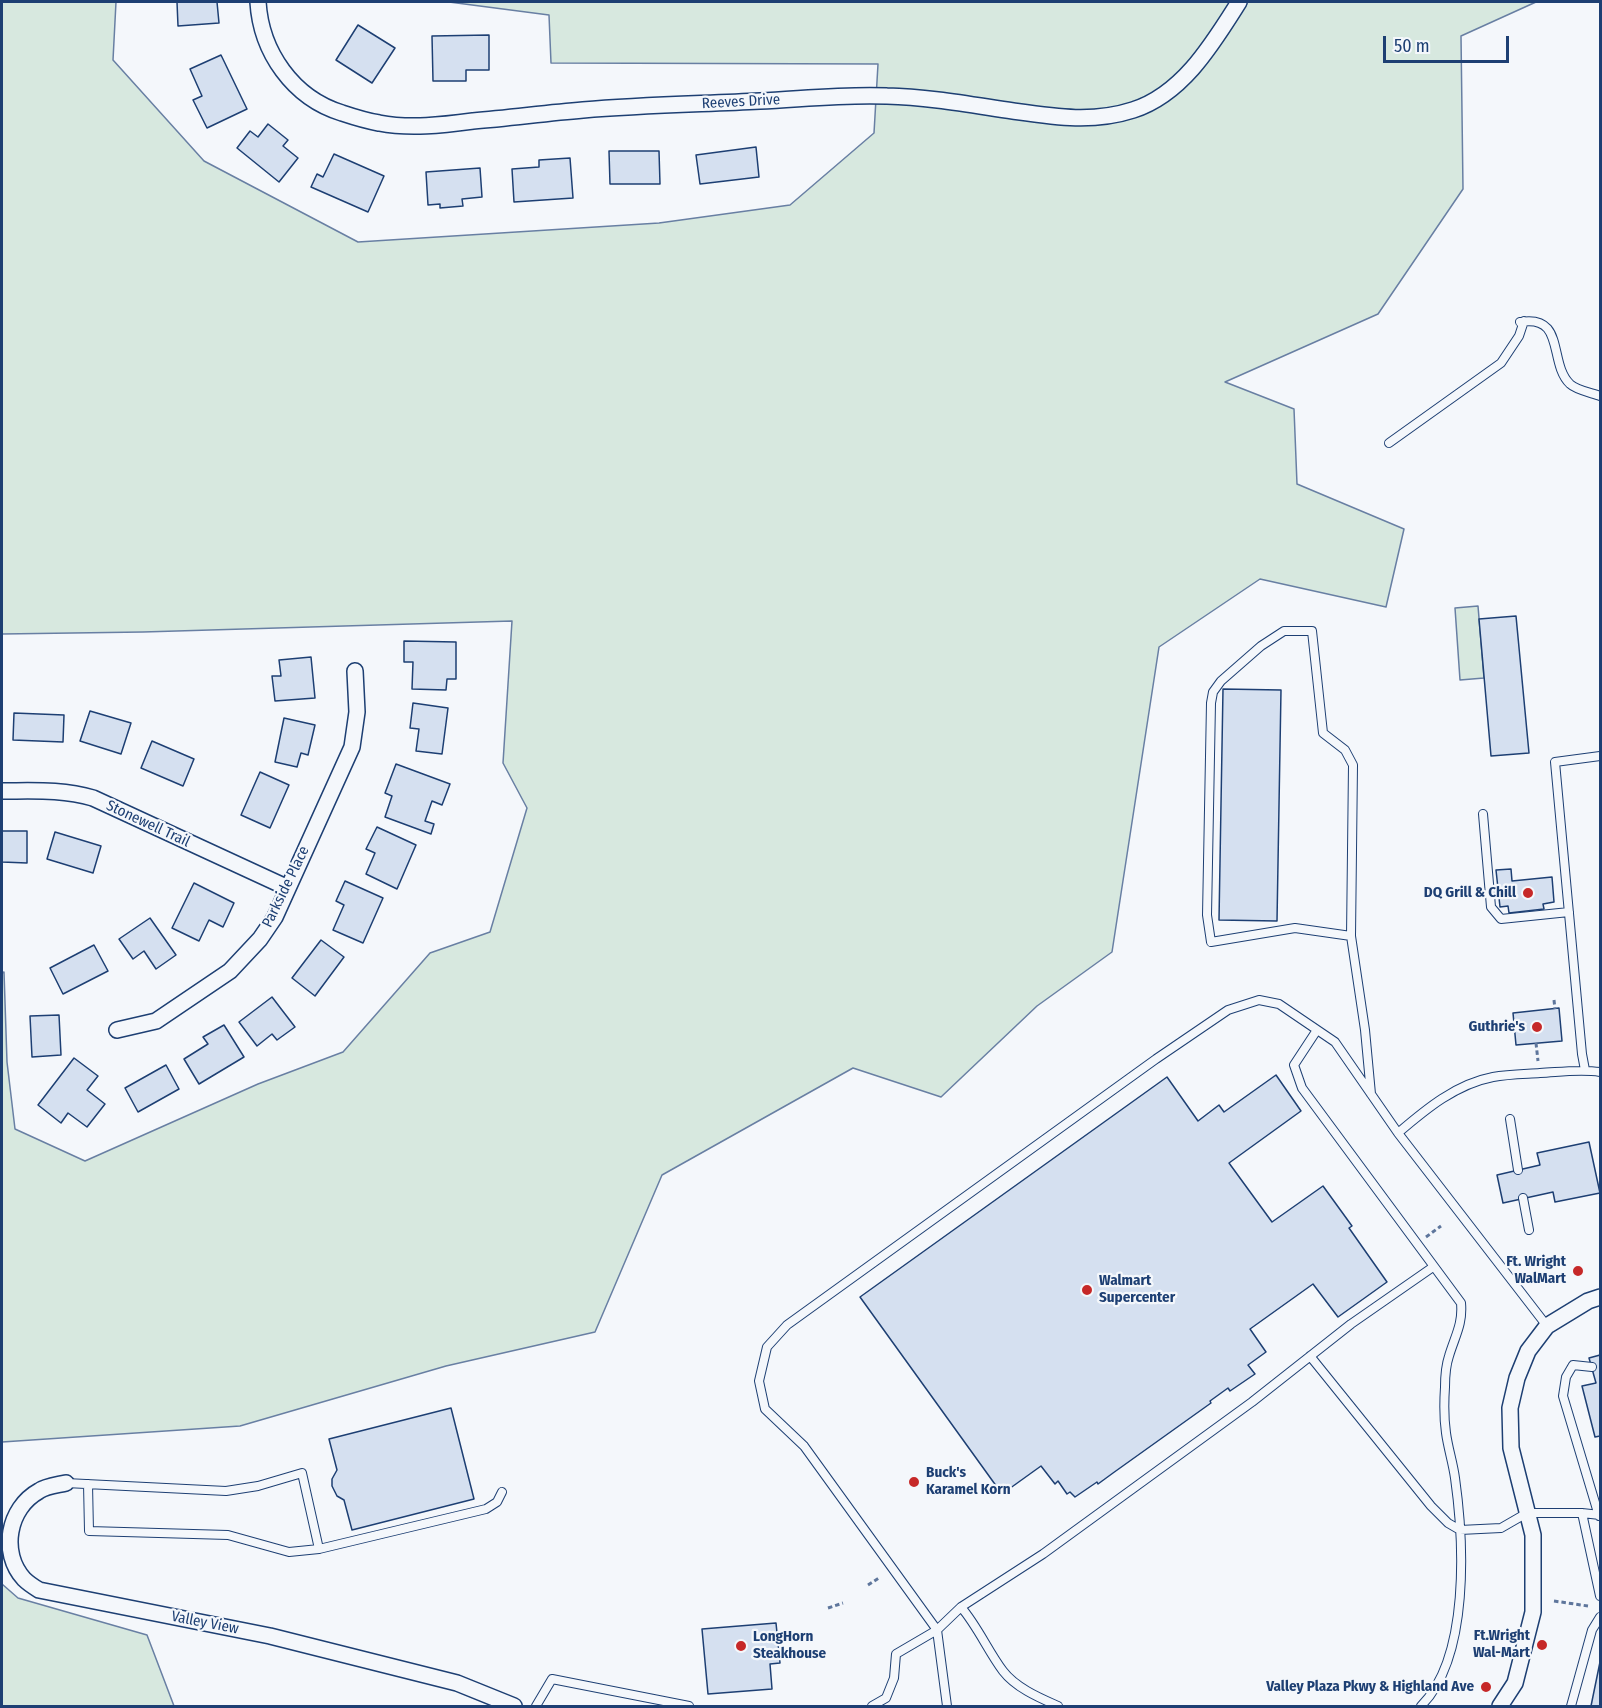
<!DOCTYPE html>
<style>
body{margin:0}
#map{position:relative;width:1602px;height:1708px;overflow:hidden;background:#f4f7fb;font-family:"Fira Sans Condensed",sans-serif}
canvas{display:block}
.frame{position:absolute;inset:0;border:3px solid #1d3f73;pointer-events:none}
.scale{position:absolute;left:1383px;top:36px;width:126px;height:27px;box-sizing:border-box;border:3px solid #1d3f73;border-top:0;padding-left:8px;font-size:18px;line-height:21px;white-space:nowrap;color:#1d3f73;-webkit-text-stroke:4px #f4f7fb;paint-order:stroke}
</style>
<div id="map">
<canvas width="1602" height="1708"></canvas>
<div class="frame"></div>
<div class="scale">50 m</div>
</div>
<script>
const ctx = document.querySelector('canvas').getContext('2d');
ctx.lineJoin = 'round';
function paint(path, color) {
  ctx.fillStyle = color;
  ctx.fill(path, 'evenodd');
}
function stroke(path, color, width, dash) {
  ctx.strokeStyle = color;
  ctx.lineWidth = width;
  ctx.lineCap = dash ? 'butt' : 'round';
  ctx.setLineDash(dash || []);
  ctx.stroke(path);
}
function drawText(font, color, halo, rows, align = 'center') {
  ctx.font = font + ' "Fira Sans Condensed",sans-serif';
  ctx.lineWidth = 4.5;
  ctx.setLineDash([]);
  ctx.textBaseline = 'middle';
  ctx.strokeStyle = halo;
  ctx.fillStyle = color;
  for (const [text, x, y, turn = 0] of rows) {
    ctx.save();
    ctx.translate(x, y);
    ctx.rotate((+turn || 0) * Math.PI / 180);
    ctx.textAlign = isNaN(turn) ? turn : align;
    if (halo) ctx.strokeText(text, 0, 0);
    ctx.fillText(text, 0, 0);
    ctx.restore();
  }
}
const green = new Path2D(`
 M2 2H116L113 60 204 161 358 242 659 223 790 205 874 133 878 64 551 63 549 15 449 2H1536L1461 36 1463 189 1378 314 1225 382 1294 409 1297 484 1404 529 1386 607 1260 579 1159 647 1112 952 1037 1006 941 1097 853 1068 662 1175 595 1332 446 1366 240 1426 2 1442V973L4 972 7 1062 15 1129 85 1161 258 1084 343 1052 430 953 490 932 527 808 503 763 512 621 143 632 2 634Z
 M1478 606 1484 678 1460 680 1455 608Z
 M2 1584 18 1598 147 1635 174 1706H2Z`);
paint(green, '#d7e8df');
stroke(green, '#687fa3', 1.5);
const building = new Path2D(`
 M177 2H217L219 23 178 26Z
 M358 25 395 48 372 83 336 60Z
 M489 35V70H466V81H433L432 36Z
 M221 55 247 109 207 128 193 100 202 96 190 69Z
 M268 124 288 140 283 146 298 158 279 182 237 148 250 131 258 137Z
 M756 147 759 177 700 184 696 155Z
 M609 151H659L660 184H610Z
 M334 154 384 176 368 212 311 187 317 174 323 177Z
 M570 158 573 198 514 202 512 169 539 167V160Z
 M480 168 482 197 462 199 463 206 440 208V204L428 205 426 172Z
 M1516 616 1529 753 1491 756 1479 619Z
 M404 641 456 642V679H447L446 690 412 689 413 662H404Z
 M311 657 315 698 275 701 272 676H281L279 660Z
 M1223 689 1281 690 1277 921 1219 920Z
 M413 703 448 708 442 754 416 751 419 729 410 728Z
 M90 711 131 723 121 754 80 741Z
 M14 713 64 715 63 742 13 740Z
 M284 718 315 725 308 755 301 753 297 767 275 762Z
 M152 741 194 759 183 786 141 768Z
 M396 764 450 784 442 805 432 801 425 821 434 824 431 834 385 817 392 796 385 793Z
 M260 772 289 785 270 828 241 815Z
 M377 827 416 845 397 889 366 874 375 853 366 849Z
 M2 831H27V863L2 862Z
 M55 832 101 846 93 873 47 859Z
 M1511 869 1512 881 1552 877 1554 902 1543 904 1544 909 1509 913 1508 906 1500 907 1496 870Z
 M345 881 383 898 363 943 333 930 344 905 336 901Z
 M194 883 234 903 223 927 209 920 199 941 172 928Z
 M150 918 176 955 156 969 144 951 133 959 119 939Z
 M321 940 344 957 315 996 292 978Z
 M94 945 108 971 63 994 50 968Z
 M272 997 295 1027 277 1040 272 1034 257 1046 239 1022Z
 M1559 1008 1562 1041 1516 1045 1513 1013Z
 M59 1015 61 1055 32 1057 30 1016Z
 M224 1025 244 1057 199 1084 184 1059 208 1044 203 1037Z
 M74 1058 98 1076 87 1090 105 1104 87 1127 68 1113 61 1123 38 1105Z
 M166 1065 179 1089 138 1112 125 1088Z
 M1276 1075 1301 1111 1229 1163 1272 1222 1323 1186 1352 1226 1349 1228 1387 1282 1338 1317 1313 1284 1250 1329 1266 1352 1248 1365 1255 1374 1230 1391 1228 1388 1210 1401 1211 1403 1113 1473 1098 1484 1097 1482 1075 1497 1070 1492 1067 1494 1058 1481 1055 1484 1041 1466 1002 1494 860 1297 1167 1077 1198 1121 1219 1105 1224 1112Z
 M1589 1142 1600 1193 1555 1202 1553 1192 1503 1203 1497 1175 1540 1165 1537 1153Z
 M1600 1355V1436L1595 1437 1582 1386 1596 1383 1589 1358Z
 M451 1408 474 1499 352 1530 344 1500 337 1496 332 1486V1479L337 1470 329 1439Z
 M776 1623 780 1663 770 1664 772 1689 708 1694 702 1629Z
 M1600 1662V1706H1591Z`);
paint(building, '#d5e0f0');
stroke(building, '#1d3f73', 1.5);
const lane = new Path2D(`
 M1520 322C1566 314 1548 363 1570 384 1576 390 1592 393 1600 396
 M1389 443 1501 363 1519 336 1524 321
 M1483 814 1491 907 1501 919 1569 912
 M1351 936 1295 928 1211 942 1207 915 1211 703 1213 692 1221 681 1261 646 1284 631H1312L1323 733 1345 750 1353 765 1351 936 1365 1030 1371 1094
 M1317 1030 1294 1065 1302 1088 1461 1303C1463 1324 1455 1336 1449 1356 1446 1365 1445 1377 1445 1387 1444 1402 1444 1419 1446 1433 1448 1448 1453 1463 1455 1478 1464 1542 1470 1657 1421 1706
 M1585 1070 1582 1054 1555 762 1600 756
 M1510 1119 1518 1170
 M1398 1133C1426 1109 1456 1084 1493 1077 1508 1074 1525 1074 1540 1073 1560 1072 1580 1069 1600 1072
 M1523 1198 1529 1230
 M1310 1356 1431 1506 1448 1523 1460 1530 1501 1528 1527 1513H1582L1600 1515
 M1592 1367 1573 1365 1566 1377 1563 1396 1599 1516
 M66 1483 226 1491 258 1486 302 1473 319 1549
 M88 1484 89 1531 228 1535 289 1552 319 1549 486 1509 497 1502 502 1492
 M1582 1513 1600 1596
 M961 1607C978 1627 988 1651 1003 1671 1016 1688 1040 1698 1058 1706
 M536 1706 552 1679 689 1706
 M872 1706 886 1698 894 1678 896 1654 937 1630 961 1607 1043 1554 1252 1402 1351 1324 1433 1267
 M947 1706 937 1630 804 1446 765 1409 759 1381 767 1347 787 1325 1156 1059 1228 1010 1259 1000 1279 1004 1335 1042 1398 1133 1547 1326
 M1571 1706 1592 1630 1600 1617`);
const street = new Path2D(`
 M258 2C261 52 293 98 342 113 354 117 367 121 379 123 410 129 443 125 473 121 510 118 546 113 583 110 642 105 701 104 760 101 802 99 845 94 887 96 929 97 972 105 1013 111 1055 117 1093 123 1133 110 1183 94 1213 43 1239 2
 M2 791C33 791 63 789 93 798L288 888
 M117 1030 156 1021 230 971 260 939 275 917 352 747 357 712 355 671
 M66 1483C58 1485 46 1486 39 1491 8 1508 0 1553 24 1579 28 1583 34 1587 39 1590L270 1636 457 1683 514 1706
 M1500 1706 1515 1683 1533 1612V1535L1511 1448 1510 1408 1517 1378 1528 1351 1547 1326 1588 1301 1600 1297`);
stroke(lane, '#1d3f73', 10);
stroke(street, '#1d3f73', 18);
stroke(new Path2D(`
 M1554 1000 1555 1009
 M1536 1043 1538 1061
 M1426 1237 1441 1226
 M868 1585 879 1578
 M1554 1601 1588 1606
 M828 1608 843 1603`), '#5e769c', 3, [4.5, 3]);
stroke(lane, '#f4f7fb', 8);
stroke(street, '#f4f7fb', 15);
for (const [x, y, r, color] of [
 [1528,893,6,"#c62828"],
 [1537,1027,6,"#c62828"],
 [1578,1271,6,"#c62828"],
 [1087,1290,6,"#c62828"],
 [914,1482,6,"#c62828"],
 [1542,1645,6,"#c62828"],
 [741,1646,6,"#c62828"],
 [1486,1687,6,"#c62828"]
]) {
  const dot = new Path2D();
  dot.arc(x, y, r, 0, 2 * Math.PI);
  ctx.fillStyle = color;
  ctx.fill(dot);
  stroke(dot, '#f4f7fb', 2);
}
drawText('15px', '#1d3f73', '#f4f7fb', [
 ["Reeves Drive",741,102,-3],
 ["Stonewell Trail",148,824,25],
 ["Parkside Place",286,887,-64],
 ["Valley View",205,1623,11]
]);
drawText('bold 15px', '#1d3f73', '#f4f7fb', [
 ["DQ Grill & Chill",1516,893],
 ["Guthrie's",1525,1027],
 ["Ft. Wright",1566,1262],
 ["WalMart",1566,1279],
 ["Walmart",1099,1281,"left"],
 ["Supercenter",1099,1298,"left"],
 ["Buck's",926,1473,"left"],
 ["Karamel Korn",926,1490,"left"],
 ["Ft.Wright",1530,1636],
 ["Wal-Mart",1530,1653],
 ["LongHorn",753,1637,"left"],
 ["Steakhouse",753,1654,"left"],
 ["Valley Plaza Pkwy & Highland Ave",1474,1687]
], 'right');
</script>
